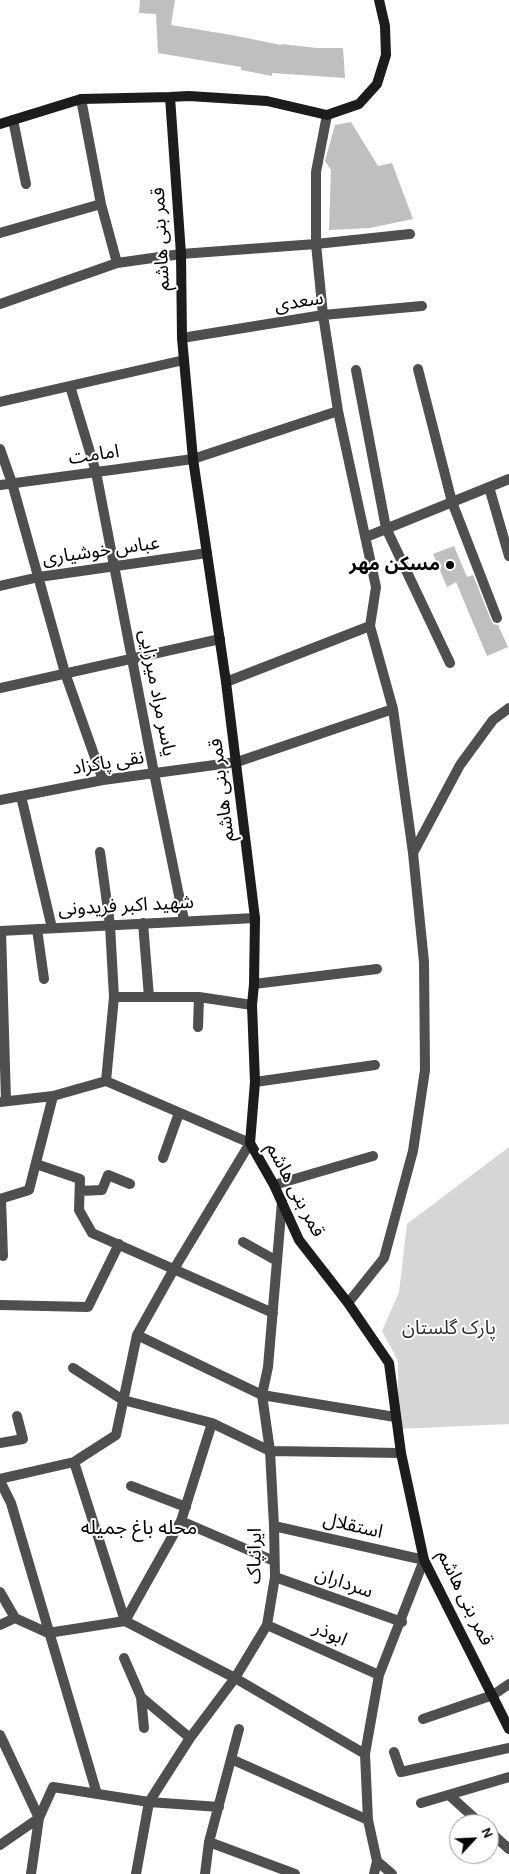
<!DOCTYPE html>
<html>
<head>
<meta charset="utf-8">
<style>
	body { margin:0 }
	#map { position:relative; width:509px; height:1874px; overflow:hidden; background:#fff; font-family:Karla,sans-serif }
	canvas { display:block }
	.north { position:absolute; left:449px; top:1814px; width:50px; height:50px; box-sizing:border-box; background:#fff; border:1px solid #999; border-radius:50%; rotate:65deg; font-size:14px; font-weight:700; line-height:20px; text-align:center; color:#000 }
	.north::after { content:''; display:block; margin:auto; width:18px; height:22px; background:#000; clip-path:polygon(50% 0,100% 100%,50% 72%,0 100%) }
</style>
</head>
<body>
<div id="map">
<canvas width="509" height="1874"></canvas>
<div class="north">N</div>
</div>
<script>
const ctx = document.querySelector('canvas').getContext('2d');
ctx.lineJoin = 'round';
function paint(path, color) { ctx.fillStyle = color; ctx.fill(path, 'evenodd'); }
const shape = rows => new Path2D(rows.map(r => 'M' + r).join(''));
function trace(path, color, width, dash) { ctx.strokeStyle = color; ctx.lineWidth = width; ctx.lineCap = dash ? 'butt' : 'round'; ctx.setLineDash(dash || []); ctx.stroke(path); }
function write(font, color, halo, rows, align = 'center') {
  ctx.font = font + ' Karla,"Noto Sans Arabic",sans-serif'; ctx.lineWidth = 4; ctx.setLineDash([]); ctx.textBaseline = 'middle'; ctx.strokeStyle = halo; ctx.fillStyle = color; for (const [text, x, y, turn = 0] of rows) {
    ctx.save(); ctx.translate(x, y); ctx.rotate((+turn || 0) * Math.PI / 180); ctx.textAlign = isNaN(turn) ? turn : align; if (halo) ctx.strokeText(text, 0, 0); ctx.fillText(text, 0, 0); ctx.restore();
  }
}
const green = shape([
	[509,1147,509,1424,398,1429,398,1361,382,1331,399,1292,407,1224]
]);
const building = shape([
	[140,0,175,0,171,25,237,36,281,45,281,44,317,48,343,48,345,78,272,73,272,76,241,70,241,67,158,53,156,14,139,13],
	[351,122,378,166,392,163,413,219,370,228,329,230,331,170,325,161,326,157,335,125],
	[454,546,467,577,473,575,491,620,493,624,498,625,508,647,487,656,456,582,447,587,433,554]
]);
const street = shape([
	[81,99,101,204,117,263],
	[327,115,316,172,316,244,323,315,338,411,376,587,370,626,393,709,413,853,424,962,425,1070,413,1151,384,1258,348,1303],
	[13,120,26,184],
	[0,233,101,204],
	[0,304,117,263,181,254,316,244,410,234],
	[182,338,323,315,422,306],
	[418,369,452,502,497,618],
	[356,370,386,528,450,663],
	[70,386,96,472,154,773,184,920],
	[0,402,184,360],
	[0,449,12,483,65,673,103,780],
	[0,485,193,459,338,411],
	[489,487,509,556],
	[366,537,509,479],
	[0,586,39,577,207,553],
	[226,682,370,626],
	[0,688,220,639],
	[21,796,52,928],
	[0,800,103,780,237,762,393,709],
	[100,852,110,925,114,997,106,1081],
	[413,853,460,765,493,720,509,708],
	[143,923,149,997],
	[37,929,44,979],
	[0,931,255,918],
	[1,931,6,1101],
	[254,984,377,969],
	[114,997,199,997,252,1005],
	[198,1027,199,997],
	[255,1082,375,1065],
	[0,1102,53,1096,106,1081,250,1143,174,1269,137,1335,116,1435,74,1462,0,1479],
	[163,1158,179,1113],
	[36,1164,80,1179,79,1210,92,1233,273,1313],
	[274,1185,373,1156],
	[80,1191,102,1190,108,1175,130,1184],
	[0,1199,29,1190,53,1096],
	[1,1199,3,1256],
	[243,1242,277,1261],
	[0,1305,88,1307,119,1244],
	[137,1335,262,1395,395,1417],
	[73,1368,123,1400,212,1423,270,1451,401,1453],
	[0,1443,23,1439,17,1416],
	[74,1462,125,1621,235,1678,365,1754],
	[0,1481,11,1503,97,1794],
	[131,1486,186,1507],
	[181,1521,274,1561],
	[274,1526,424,1560,379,1675,365,1754,368,1820,377,1861,374,1874],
	[275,1577,402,1622],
	[0,1592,15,1618],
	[0,1625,15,1618,48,1633,125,1621,181,1521,212,1423],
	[267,1625,379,1675],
	[124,1658,141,1697,144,1728],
	[141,1697,190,1738],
	[423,1719,493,1695,509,1684],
	[0,1735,39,1818,31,1874],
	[394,1752,401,1772,509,1748],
	[231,1759,368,1820],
	[449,1795,481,1824],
	[421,1803,509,1777],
	[489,1831,509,1849],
	[209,1842,295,1874],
	[0,1845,39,1818,53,1787,149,1802,219,1807],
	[377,1861,392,1874],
	[136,1874,149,1802,190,1738,235,1678,267,1625,275,1577,274,1526,270,1451,262,1395,268,1367,282,1202],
	[205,1874,209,1842,239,1729]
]);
const secondary = shape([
	[379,0,385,26,386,55,377,84,359,104,327,115,267,101,189,96,170,97,181,254,182,338,193,459,226,682,255,918,254,984,252,1005,255,1082,250,1143,274,1185,299,1240,348,1303,389,1363,401,1453,424,1560,509,1729],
	[0,124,81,99,170,97]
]);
const markers = [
	[450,565,5,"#000"]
];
const streetNames = [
	["قمر بنی هاشم",161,239,-93],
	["سعدی",299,302,-9],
	["امامت",94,455,-8],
	["عباس خوشیاری",101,551,-8],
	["یاسر مراد میرزایی",157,693,79],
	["نقی پاکزاد",108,763,-9],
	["قمر بنی هاشم",222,790,-97],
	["شهید اکبر فریدونی",126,906,-3],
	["قمر بنی هاشم",295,1190,62],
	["استقلال",353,1526,13],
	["ایرانپاک",255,1556,-89],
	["سرداران",344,1583,19],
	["قمر بنی هاشم",465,1598,64],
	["ابوذر",330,1634,24]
];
const poiNames = [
	["مسکن مهر",440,565]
];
const parkNames = [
	["پارک گلستان",449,1329]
];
const neighbourhoodNames = [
	["محله باغ‌ جمیله",139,1528]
];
paint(green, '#d6d6d6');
paint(building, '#bfbfbf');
trace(street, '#4f4f4f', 10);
trace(secondary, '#1c1c1c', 10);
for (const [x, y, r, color] of markers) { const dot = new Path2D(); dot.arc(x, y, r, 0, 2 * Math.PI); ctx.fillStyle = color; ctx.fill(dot); trace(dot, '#fff', 2); }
write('19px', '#000', '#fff', streetNames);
write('bold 19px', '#000', '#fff', poiNames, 'right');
write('19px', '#2d2d2d', '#fff', parkNames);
write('20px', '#000', '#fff', neighbourhoodNames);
</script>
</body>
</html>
